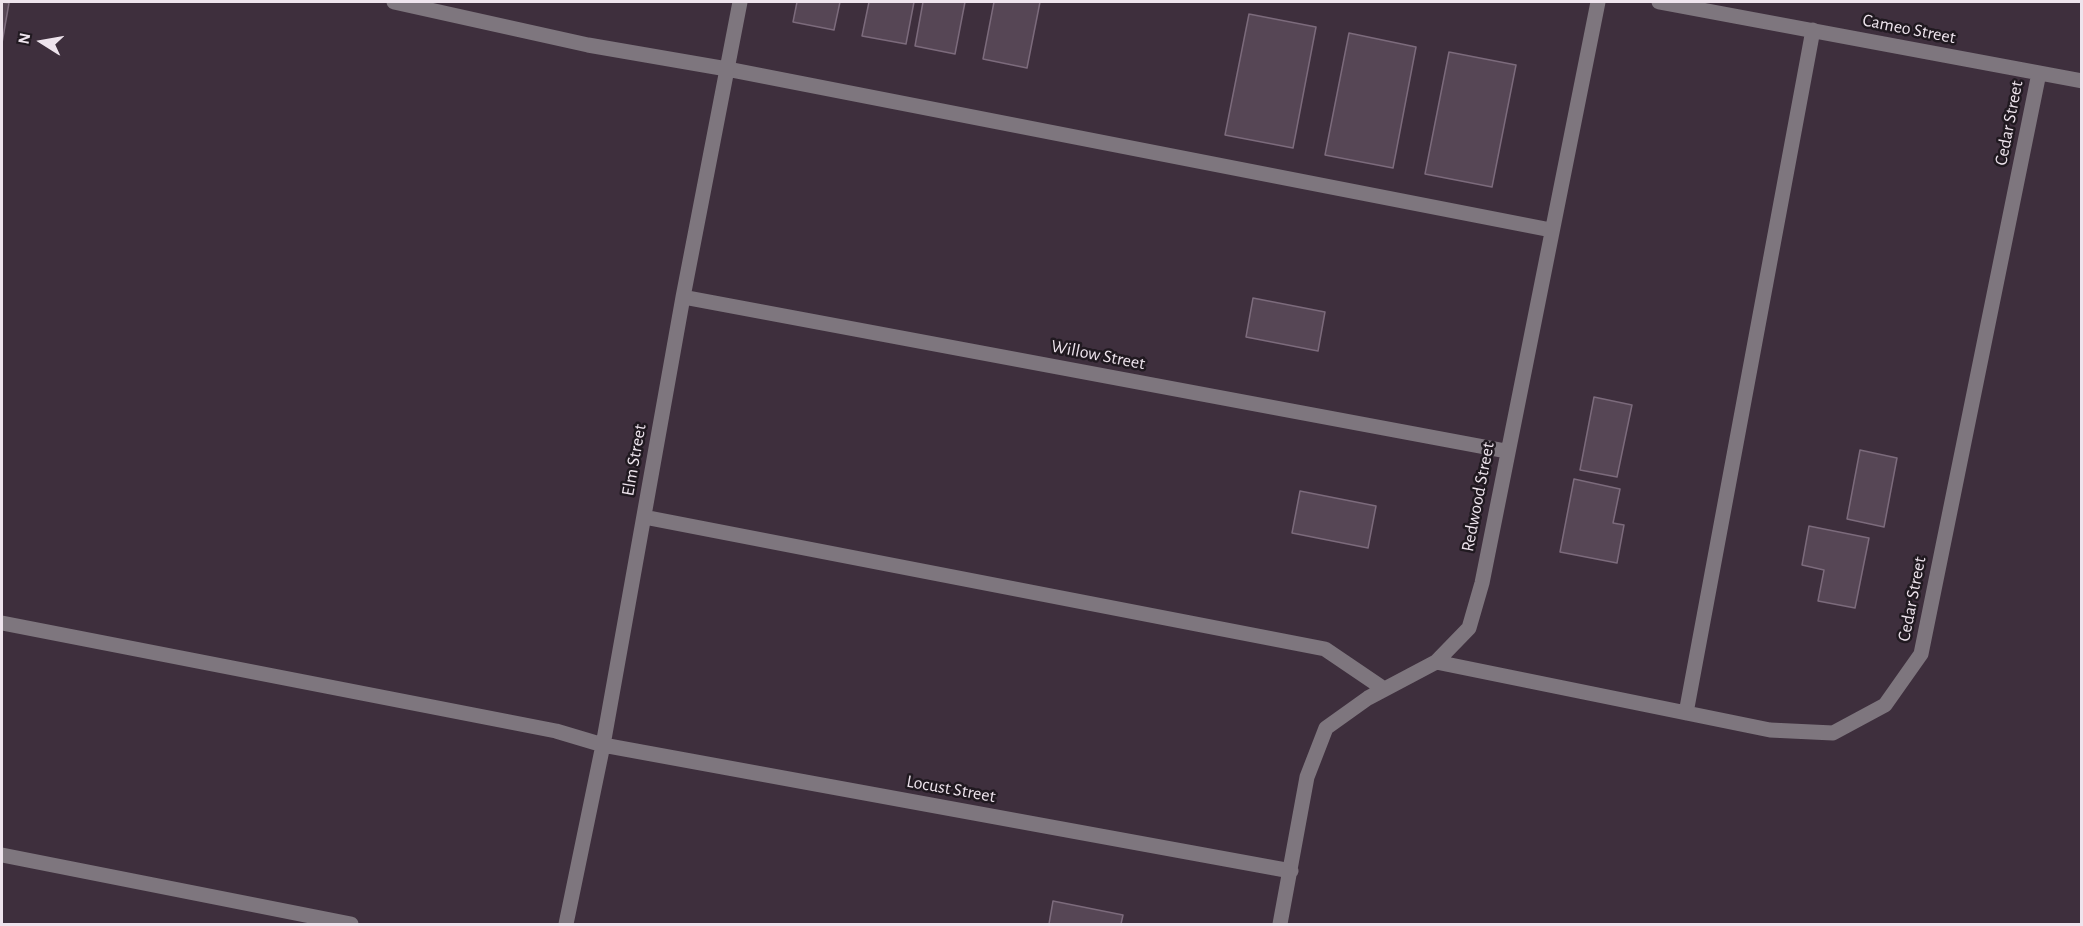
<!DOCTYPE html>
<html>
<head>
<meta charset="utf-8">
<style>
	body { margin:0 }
	#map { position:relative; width:2083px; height:926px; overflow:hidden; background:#3e2f3d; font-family:"Alegreya Sans",sans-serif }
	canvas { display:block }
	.frame { position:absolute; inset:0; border:3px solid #eee4ed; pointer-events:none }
	.north { position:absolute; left:12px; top:12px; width:60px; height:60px; -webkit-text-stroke:4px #201920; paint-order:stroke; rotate:281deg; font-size:16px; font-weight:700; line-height:24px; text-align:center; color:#eee4ed }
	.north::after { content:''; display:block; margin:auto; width:21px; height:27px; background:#eee4ed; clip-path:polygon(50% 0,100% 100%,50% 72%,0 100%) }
</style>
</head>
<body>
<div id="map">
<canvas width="2083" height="926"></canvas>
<div class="frame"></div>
<div class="north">N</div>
</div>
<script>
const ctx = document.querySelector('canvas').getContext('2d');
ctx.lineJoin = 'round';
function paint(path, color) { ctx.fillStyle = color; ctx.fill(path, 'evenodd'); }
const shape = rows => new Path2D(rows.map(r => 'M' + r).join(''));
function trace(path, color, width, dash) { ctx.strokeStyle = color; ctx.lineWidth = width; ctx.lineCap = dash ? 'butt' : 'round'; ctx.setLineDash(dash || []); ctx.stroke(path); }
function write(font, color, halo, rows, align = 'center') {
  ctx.font = font + ' "Alegreya Sans",sans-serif'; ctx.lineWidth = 5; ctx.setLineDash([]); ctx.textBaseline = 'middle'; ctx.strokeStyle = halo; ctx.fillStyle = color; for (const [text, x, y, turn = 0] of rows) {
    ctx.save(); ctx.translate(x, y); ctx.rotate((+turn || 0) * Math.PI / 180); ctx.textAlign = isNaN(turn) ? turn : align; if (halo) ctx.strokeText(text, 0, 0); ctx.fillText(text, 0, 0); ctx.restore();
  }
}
const building = shape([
	[2,2,9,3,2,43,2,2],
	[797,2,840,2,834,30,793,22,797,2],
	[869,2,914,2,906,44,862,36,869,2],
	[923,2,965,2,955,54,915,46,923,2],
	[994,2,1040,2,1027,68,983,59,994,2],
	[1249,14,1316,27,1293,148,1225,135,1249,14],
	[1349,33,1416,47,1393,168,1325,155,1349,33],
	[1449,52,1516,65,1492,187,1425,174,1449,52],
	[1253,298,1325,312,1318,351,1246,337,1253,298],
	[1594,397,1632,405,1617,477,1580,470,1594,397],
	[1860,450,1897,458,1884,527,1847,519,1860,450],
	[1574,479,1620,489,1613,523,1624,525,1617,563,1560,552,1574,479],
	[1300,491,1376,506,1368,548,1292,533,1300,491],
	[1809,526,1869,538,1855,608,1818,601,1824,570,1802,565,1809,526],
	[1053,901,1123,915,1121,924,1049,924,1053,901]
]);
const minor = shape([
	[394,2,588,45,727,69,1551,230],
	[1659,2,2082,81],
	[683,297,1506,451],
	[644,517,1325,649,1384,689],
	[2,623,556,731,603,745,1291,871],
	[1436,662,1770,730,1833,733,1885,705,1921,654,2039,73],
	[1686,713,1813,30],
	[2,855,351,924],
	[566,924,603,745,683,297,740,2],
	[1280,924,1307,777,1326,728,1368,698,1436,662,1469,628,1482,583,1598,2]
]);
const streetNames = [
	["Cameo Street",1909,29,11],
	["Cedar Street",2009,123,-79],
	["Willow Street",1098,355,11],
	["Elm Street",634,460,-80],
	["Redwood Street",1478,497,-79],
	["Cedar Street",1912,599,-79],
	["Locust Street",951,789,10]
];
paint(building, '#564655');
trace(building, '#7c6b7c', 1.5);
trace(minor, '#7e767e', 15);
write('18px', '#eee4ed', '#201920', streetNames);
</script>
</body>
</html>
